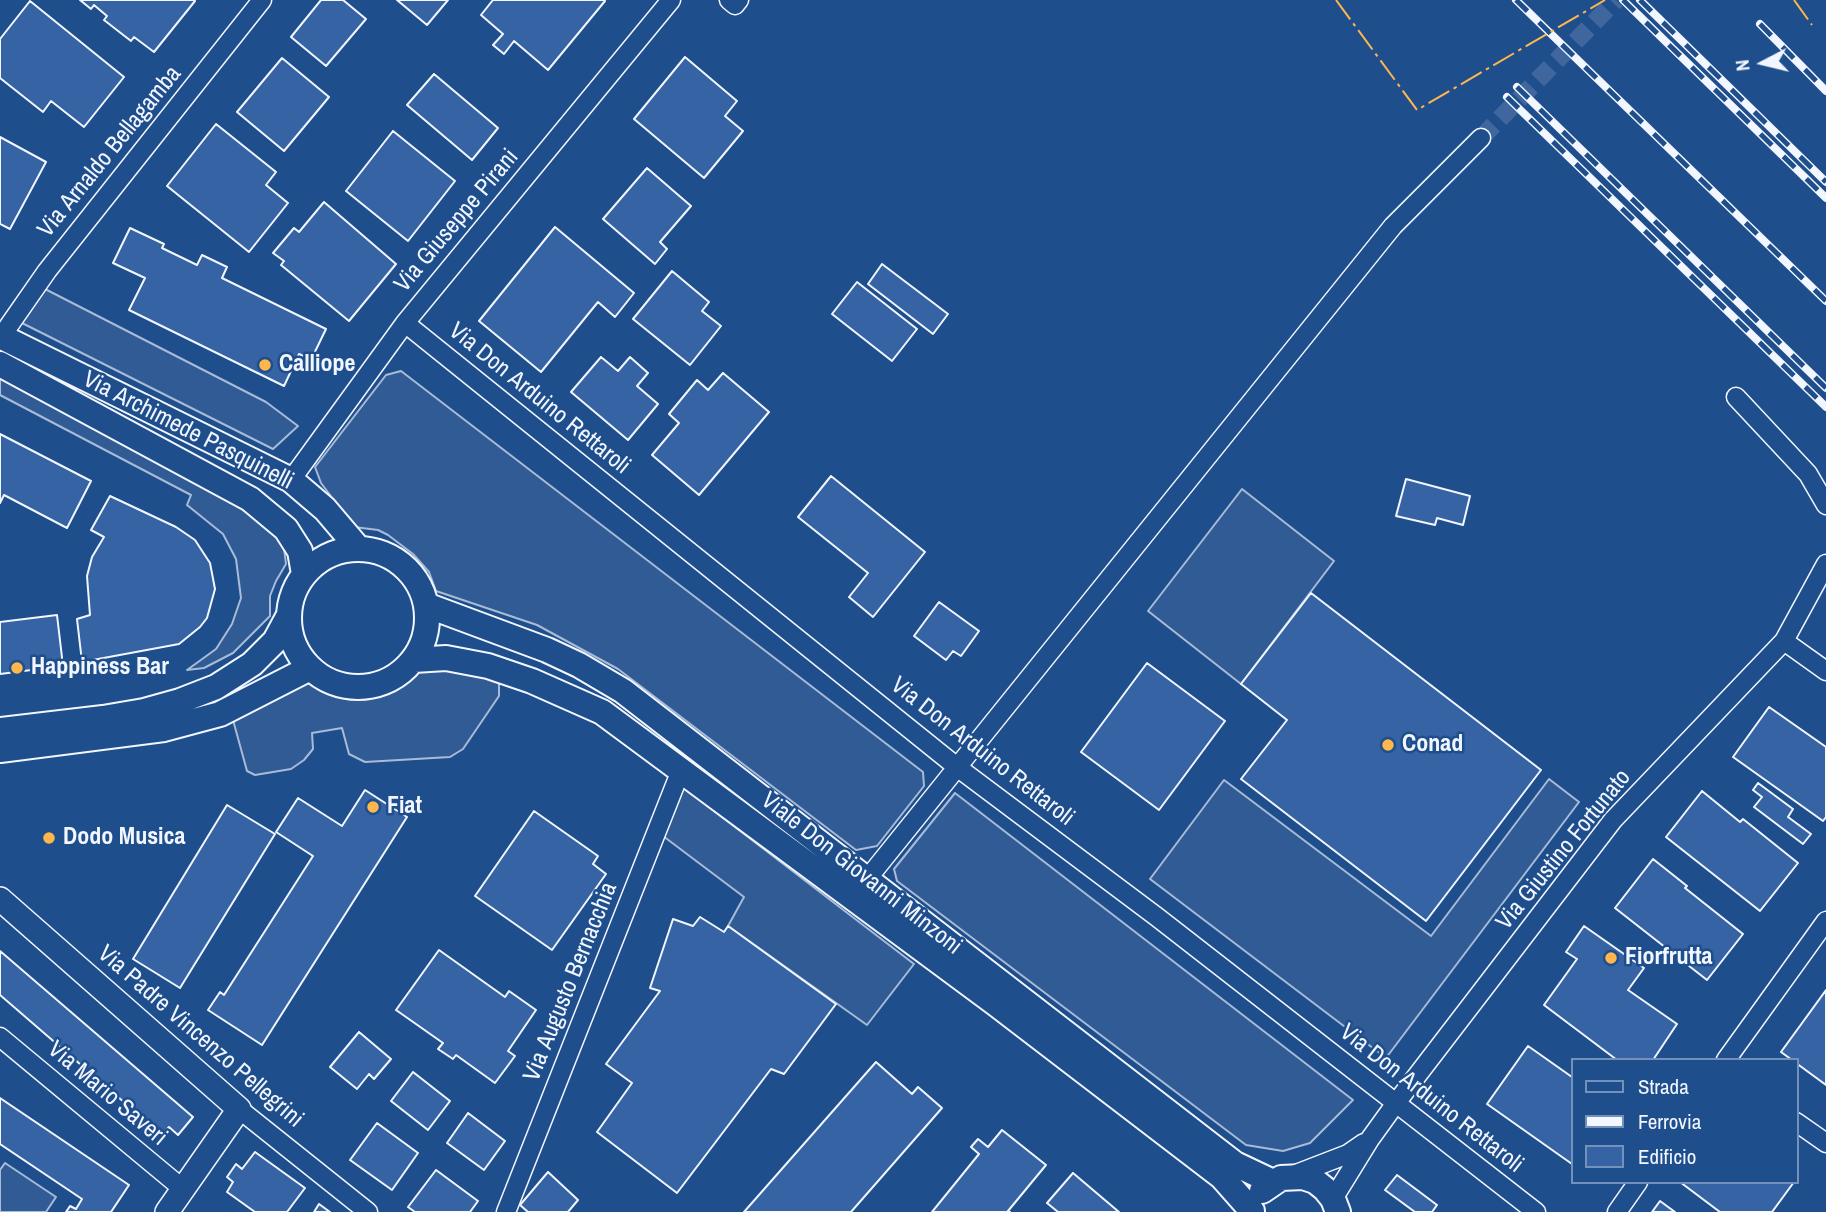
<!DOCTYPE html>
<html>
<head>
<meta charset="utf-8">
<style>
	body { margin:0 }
	#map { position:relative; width:1826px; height:1212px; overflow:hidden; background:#1f4e8c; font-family:"Archivo Narrow",sans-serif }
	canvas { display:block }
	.legend { position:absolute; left:1571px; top:1058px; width:228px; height:126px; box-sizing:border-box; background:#1f4e8c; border:2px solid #7391ba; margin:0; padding:9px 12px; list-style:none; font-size:21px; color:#f2f6ff }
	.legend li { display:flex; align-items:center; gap:14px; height:35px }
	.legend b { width:35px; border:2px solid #7391ba }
	.north { position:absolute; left:1728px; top:28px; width:70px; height:70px; -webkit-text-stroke:5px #1f4e8c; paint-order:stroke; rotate:263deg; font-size:19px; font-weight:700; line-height:28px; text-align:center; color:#f2f6ff }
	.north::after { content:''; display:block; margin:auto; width:24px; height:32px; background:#f2f6ff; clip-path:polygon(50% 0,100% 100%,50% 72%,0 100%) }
</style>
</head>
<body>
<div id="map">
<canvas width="1826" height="1212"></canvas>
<ul class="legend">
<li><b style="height:9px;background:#1f4e8c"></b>Strada</li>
<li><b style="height:9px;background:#f2f6ff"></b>Ferrovia</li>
<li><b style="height:19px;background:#3563a3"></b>Edificio</li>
</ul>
<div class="north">N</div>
</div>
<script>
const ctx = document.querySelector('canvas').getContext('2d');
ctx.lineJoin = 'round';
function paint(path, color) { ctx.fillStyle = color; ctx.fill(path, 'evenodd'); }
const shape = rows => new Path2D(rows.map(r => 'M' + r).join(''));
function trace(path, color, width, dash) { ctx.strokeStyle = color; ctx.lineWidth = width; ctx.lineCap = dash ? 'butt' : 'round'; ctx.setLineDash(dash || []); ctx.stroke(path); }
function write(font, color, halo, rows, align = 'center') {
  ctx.font = font + ' "Archivo Narrow",sans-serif'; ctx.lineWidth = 5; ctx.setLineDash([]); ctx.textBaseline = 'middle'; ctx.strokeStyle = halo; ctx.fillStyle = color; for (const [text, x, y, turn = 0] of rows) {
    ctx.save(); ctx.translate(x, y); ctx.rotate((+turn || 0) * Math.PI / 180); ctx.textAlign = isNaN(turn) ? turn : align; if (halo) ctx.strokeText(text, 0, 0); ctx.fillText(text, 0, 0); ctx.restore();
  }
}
const built = shape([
	[45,289,266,402,298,426,273,449,22,323,45,289],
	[0,370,224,491,275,533,284,548,286,564,276,581,270,596,270,616,233,653,204,668,187,670,216,649,232,624,241,598,236,559,223,534,187,505,191,495,0,395,0,370],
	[401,371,923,772,924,786,877,846,856,850,618,669,537,625,436,591,429,572,413,554,388,535,378,530,354,527,321,483,315,467,386,375,401,371],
	[1242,489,1334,561,1241,684,1148,611,1242,489],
	[418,665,487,673,499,683,499,696,463,749,450,757,365,762,349,754,342,728,312,733,313,749,304,760,291,769,255,775,247,771,233,720,302,680,316,683,343,695,369,694,398,682,418,665],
	[1549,779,1579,802,1386,1058,1150,879,1224,780,1431,936,1549,779],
	[684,788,914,964,867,1025,728,926,744,897,663,836,677,791,684,788],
	[955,793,1353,1100,1310,1143,1283,1151,1246,1145,897,881,894,869,955,793],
	[5,1163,56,1197,46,1212,0,1212,0,1170,5,1163]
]);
const building = shape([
	[80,0,194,0,195,1,154,52,134,37,131,41,104,20,107,16,94,5,91,9,80,0],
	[321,0,343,0,366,19,326,66,291,37,321,0],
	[397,0,448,0,427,25,397,0],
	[493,0,604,0,605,1,548,70,514,41,504,54,493,45,503,34,481,15,493,0],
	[30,1,124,77,84,127,51,101,43,112,0,78,0,39,30,1],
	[685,57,737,101,725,116,743,131,704,178,634,119,685,57],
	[282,58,329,97,284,151,237,112,282,58],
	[434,74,498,128,472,160,407,105,434,74],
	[216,124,276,172,266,185,288,203,249,252,167,186,216,124],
	[393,131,455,181,408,241,346,191,393,131],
	[0,137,46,162,10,229,0,224,0,137],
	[647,168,691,206,660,242,667,249,655,264,603,219,647,168],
	[324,202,396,264,349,321,281,265,284,261,273,253,294,228,299,232,324,202],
	[555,227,634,293,615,317,598,302,541,372,479,321,555,227],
	[130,228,164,244,162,248,197,265,202,255,227,267,222,278,326,329,311,360,299,354,284,386,129,310,145,278,113,263,130,228],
	[882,264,948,314,933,334,868,284,882,264],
	[672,271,709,302,702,311,721,326,690,365,633,319,672,271],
	[857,282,917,329,892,361,832,314,857,282],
	[601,357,618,371,630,357,648,373,637,386,658,404,628,440,571,392,601,357],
	[723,373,769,412,699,495,652,455,679,423,669,414,697,380,708,390,723,373],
	[0,434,91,481,67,528,4,495,0,503,0,434],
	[831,476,925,552,873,617,849,597,868,573,798,517,831,476],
	[1406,479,1470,496,1463,525,1437,518,1435,525,1396,516,1406,479],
	[110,496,176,527,195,540,210,563,215,589,207,618,200,627,179,644,82,662,77,619,90,615,87,576,92,557,104,537,91,530,110,496],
	[1311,593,1541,770,1426,921,1241,779,1287,720,1241,684,1311,593],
	[939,602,979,631,961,656,953,651,946,660,914,636,939,602],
	[57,615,63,666,0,674,0,622,57,615],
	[1147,663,1225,721,1159,810,1081,752,1147,663],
	[1769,707,1826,747,1826,817,1823,821,1733,757,1769,707],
	[1758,783,1793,809,1788,817,1811,834,1803,844,1754,807,1762,797,1753,790,1758,783],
	[365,790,407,817,262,1045,208,1010,220,992,224,995,313,856,276,832,298,798,342,826,365,790],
	[1702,791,1740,822,1743,819,1798,863,1760,911,1666,837,1702,791],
	[227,805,275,834,180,988,133,959,227,805],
	[534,811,598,856,593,864,606,874,552,950,475,896,534,811],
	[1653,859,1687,886,1685,888,1743,934,1707,980,1615,908,1653,859],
	[700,917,724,932,728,926,836,1004,784,1074,771,1069,677,1193,597,1132,632,1083,606,1064,660,991,650,988,673,919,693,926,700,917],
	[1584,926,1644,968,1628,990,1677,1024,1653,1060,1617,1060,1544,1005,1577,959,1566,952,1584,926],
	[439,950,505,997,509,991,536,1010,508,1051,515,1056,495,1083,456,1055,453,1059,438,1049,443,1043,396,1010,439,950],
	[0,951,193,1117,178,1135,169,1127,162,1135,0,995,0,951],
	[1826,990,1826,1085,1796,1063,1796,1060,1792,1060,1781,1052,1826,990],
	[359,1032,391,1059,374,1079,369,1074,357,1089,330,1067,359,1032],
	[1528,1046,1572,1077,1572,1164,1487,1104,1528,1046],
	[876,1062,912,1094,918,1087,942,1108,851,1212,744,1212,876,1062],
	[413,1072,450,1101,428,1130,391,1101,413,1072],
	[0,1098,129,1185,111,1212,66,1212,70,1206,76,1209,82,1199,0,1144,0,1098],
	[468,1113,505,1141,484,1170,447,1143,468,1113],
	[377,1123,418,1153,392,1190,350,1160,377,1123],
	[1002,1130,1046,1165,1008,1211,1010,1212,932,1212,979,1154,971,1147,978,1139,988,1147,1002,1130],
	[255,1152,305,1188,287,1212,255,1212,227,1192,233,1182,227,1177,236,1164,242,1169,255,1152],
	[436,1170,478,1201,470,1212,415,1212,408,1207,436,1170],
	[548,1172,578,1200,568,1212,528,1212,520,1205,548,1172],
	[1073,1173,1119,1212,1058,1212,1047,1203,1073,1173],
	[1397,1175,1437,1205,1432,1212,1415,1212,1385,1190,1397,1175],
	[1680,1182,1794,1182,1772,1212,1720,1212,1680,1182],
	[1660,1201,1675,1212,1652,1212,1660,1201],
	[319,1204,330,1212,314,1212,319,1204]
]);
const minorTunnel = shape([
	[1481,138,1616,0]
]);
const minor = shape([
	[729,0,735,5,739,0],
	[405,323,957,767,1157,917,1536,1212],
	[1,337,47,271,262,0],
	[1736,397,1808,474,1826,505],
	[291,480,405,323,671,0],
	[1784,641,1826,671],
	[868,878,1393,226,1481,138],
	[0,1037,183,1189],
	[1726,1060,1826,921],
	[239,1109,368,1212],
	[1796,1122,1826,1143],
	[1291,1176,1348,1154,1364,1143],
	[1333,1199,1370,1139,1396,1103,1613,820,1784,641,1826,564],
	[506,1212,681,770],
	[1617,1212,1638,1182]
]);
const tertiary = shape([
	[0,899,239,1109,167,1212]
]);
const secondary = shape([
	[0,336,291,480,325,509,359,549],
	[0,364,250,499,286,529,300,551,304,574],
	'289 618a69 69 0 1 1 138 0a69 69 0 1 1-138 0Z',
	[426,605,547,650,579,665,623,691,1235,1164,1273,1182],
	[414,660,446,658,488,666,532,681,602,712,995,1003,1222,1177,1252,1211],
	[0,730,103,718,144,711,180,701,216,687,252,664,275,641,288,617],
	[0,750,164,729,220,714,310,668],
	[1262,1191,1281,1178,1303,1177,1315,1181,1325,1189,1333,1199,1338,1212]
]);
const rail = shape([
	[1516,0,1826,301],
	[1623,0,1826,198],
	[1640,0,1826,182],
	[1760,24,1826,91],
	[1517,87,1826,388],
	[1507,97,1826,407]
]);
const power = shape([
	[1336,0,1417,110,1605,0],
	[1794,0,1812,25]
]);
const markers = [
	[265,365,7,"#ffb74d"],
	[17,668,7,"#ffb74d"],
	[1388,745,7,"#ffb74d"],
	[373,807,7,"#ffb74d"],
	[49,838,7,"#ffb74d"],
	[1611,958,7,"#ffb74d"]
];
const streetNames = [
	["Via Arnaldo Bellagamba",110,152,-51],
	["Via Giuseppe Pirani",457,221,-50],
	["Via Don Arduino Rettaroli",539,399,39],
	["Via Archimede Pasquinelli",188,431,27],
	["Via Don Arduino Rettaroli",982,752,38],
	["Via Giustino Fortunato",1564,850,-51],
	["Viale Don Giovanni Minzoni",861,874,38],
	["Via Augusto Bernacchia",571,982,-68],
	["Via Padre Vincenzo Pellegrini",200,1037,41],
	["Via Mario Saveri",107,1094,40],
	["Via Don Arduino Rettaroli",1431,1099,38]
];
const poiNames = [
	["Calliope",279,365],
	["Happiness Bar",31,668],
	["Conad",1402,745],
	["Fiat",387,807],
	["Dodo Musica",63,838],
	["Fiorfrutta",1625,958]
];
paint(built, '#305b95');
trace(built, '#a8bbd7', 2);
paint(building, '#3563a3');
trace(building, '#f2f6ff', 2);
trace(minorTunnel, '#3f679d', 18, [18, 9]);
trace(minor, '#f2f6ff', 21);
trace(tertiary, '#f2f6ff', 26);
trace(secondary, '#f2f6ff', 28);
trace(minor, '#1f4e8c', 18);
trace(tertiary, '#1f4e8c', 23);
trace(secondary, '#1f4e8c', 24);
trace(rail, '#f2f6ff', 8);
trace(rail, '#1f4e8c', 5, [16]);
trace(power, '#ffb74d', 2, [24, 5, 3.5, 5]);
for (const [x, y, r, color] of markers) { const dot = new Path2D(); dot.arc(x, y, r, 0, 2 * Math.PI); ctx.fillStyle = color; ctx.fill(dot); trace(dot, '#1f4e8c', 2.5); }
write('24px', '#f2f6ff', '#1f4e8c', streetNames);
write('bold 24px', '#f2f6ff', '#1f4e8c', poiNames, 'left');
</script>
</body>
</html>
